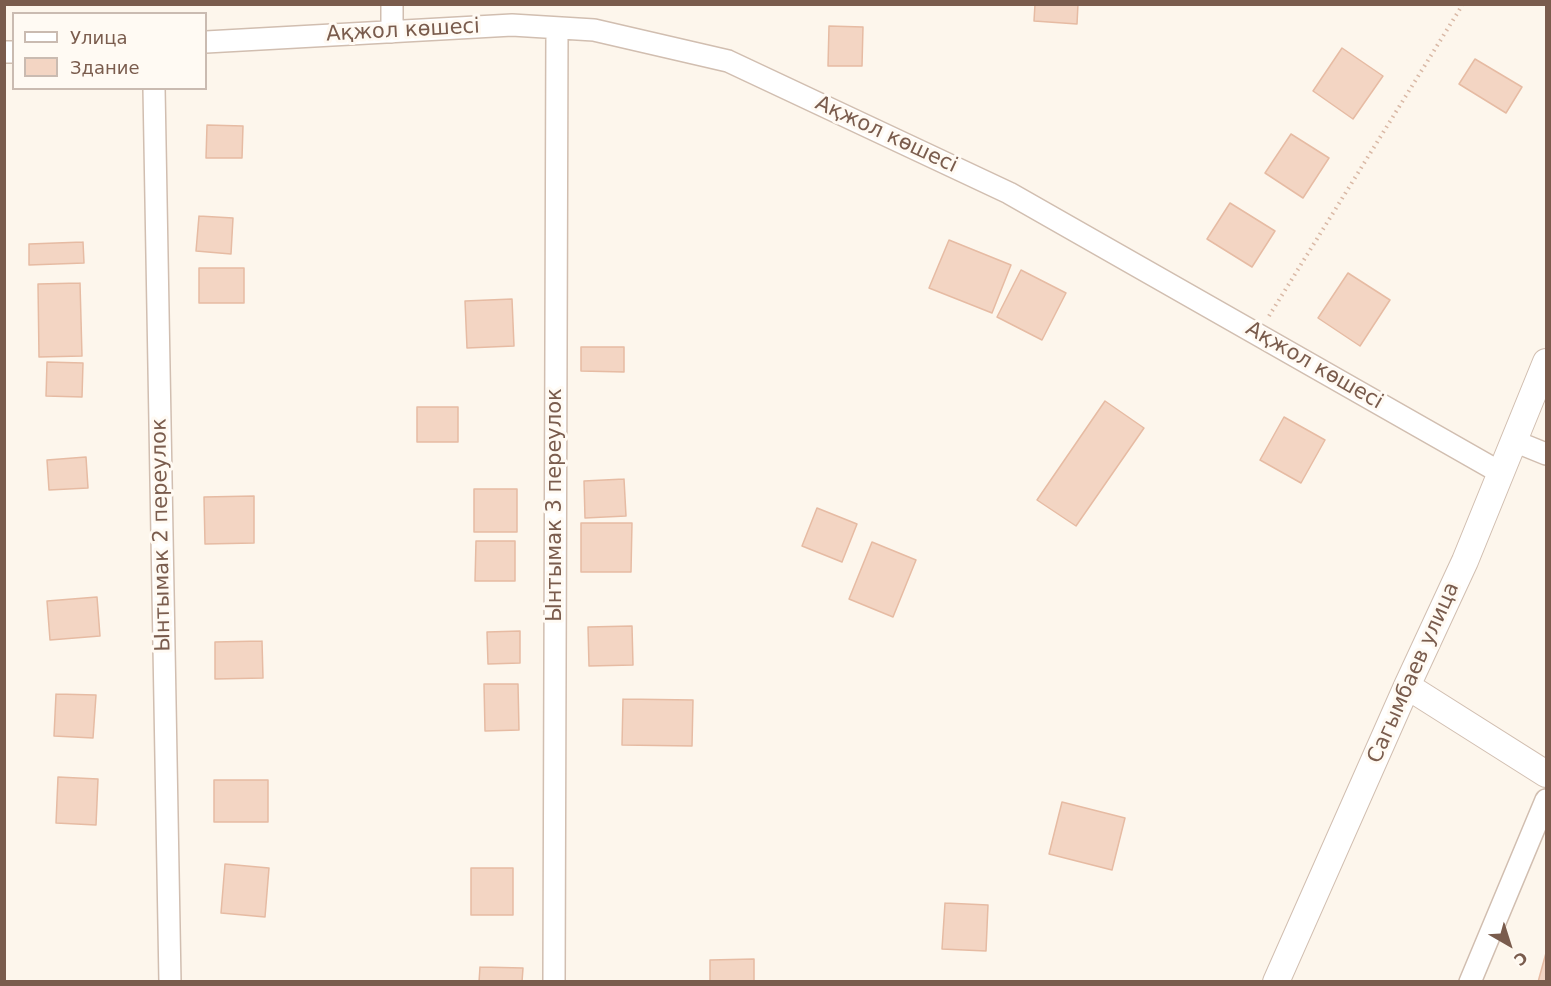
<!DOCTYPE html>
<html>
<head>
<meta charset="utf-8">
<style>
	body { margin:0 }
	#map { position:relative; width:1551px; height:986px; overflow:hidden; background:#fdf6ec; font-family:"DejaVu Sans",sans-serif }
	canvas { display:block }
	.frame { position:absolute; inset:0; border:6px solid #7a5c4d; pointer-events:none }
	.legend { position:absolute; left:12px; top:12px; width:195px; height:78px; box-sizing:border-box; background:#fffaf3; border:2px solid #cabbb1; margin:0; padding:8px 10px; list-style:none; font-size:18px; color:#7a5c4d }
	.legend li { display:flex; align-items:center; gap:12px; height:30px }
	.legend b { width:30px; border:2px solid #cabbb1 }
	.north { position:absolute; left:1479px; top:914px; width:60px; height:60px; -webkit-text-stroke:4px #fffaf3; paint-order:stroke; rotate:141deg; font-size:16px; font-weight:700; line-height:24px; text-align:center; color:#7a5c4d }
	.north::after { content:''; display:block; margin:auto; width:21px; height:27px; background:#7a5c4d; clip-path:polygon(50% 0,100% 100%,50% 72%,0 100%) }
</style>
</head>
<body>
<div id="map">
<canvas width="1551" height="986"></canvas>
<div class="frame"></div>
<ul class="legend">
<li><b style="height:8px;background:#fff"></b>Улица</li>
<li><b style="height:16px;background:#f3d5c3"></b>Здание</li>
</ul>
<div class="north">С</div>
</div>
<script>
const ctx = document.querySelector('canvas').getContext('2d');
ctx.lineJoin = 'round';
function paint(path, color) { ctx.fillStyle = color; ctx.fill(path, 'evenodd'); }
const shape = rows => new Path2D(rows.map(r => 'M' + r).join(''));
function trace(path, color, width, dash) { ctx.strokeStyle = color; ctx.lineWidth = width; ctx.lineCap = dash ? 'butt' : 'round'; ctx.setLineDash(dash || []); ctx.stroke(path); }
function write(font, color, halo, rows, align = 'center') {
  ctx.font = font + ' "DejaVu Sans",sans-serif'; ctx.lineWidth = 6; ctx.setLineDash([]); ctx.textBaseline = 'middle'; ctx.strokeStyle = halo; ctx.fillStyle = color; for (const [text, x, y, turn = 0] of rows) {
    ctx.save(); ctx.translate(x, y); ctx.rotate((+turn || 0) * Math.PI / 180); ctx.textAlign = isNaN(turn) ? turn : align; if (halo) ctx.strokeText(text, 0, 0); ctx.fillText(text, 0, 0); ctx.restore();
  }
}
const building = shape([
	[1035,4,1078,4,1077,24,1034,21,1035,4],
	[829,26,863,27,862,66,828,66,829,26],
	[1342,48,1383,76,1353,119,1313,91,1342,48],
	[1475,59,1522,87,1506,113,1459,84,1475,59],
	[207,125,243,126,242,158,206,158,207,125],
	[1291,134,1329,158,1303,198,1265,173,1291,134],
	[1230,203,1275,231,1252,267,1207,239,1230,203],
	[199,216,233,218,231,254,196,251,199,216],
	[949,240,1011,265,992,313,929,288,949,240],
	[83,242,84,263,29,265,29,244,83,242],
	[199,268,244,268,244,303,199,303,199,268],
	[1021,270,1066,293,1042,340,997,317,1021,270],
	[1348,273,1390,300,1360,346,1318,318,1348,273],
	[80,283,82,356,39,357,38,284,80,283],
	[512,299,514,346,467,348,465,301,512,299],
	[581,347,624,347,624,372,581,371,581,347],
	[47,362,83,363,82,397,46,396,47,362],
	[1105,401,1144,428,1076,526,1037,500,1105,401],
	[417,407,458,407,458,442,417,442,417,407],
	[1284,417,1325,440,1301,483,1260,460,1284,417],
	[86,457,88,488,49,490,47,460,86,457],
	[624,479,626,516,585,518,584,481,624,479],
	[474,489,517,489,517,532,474,532,474,489],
	[254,496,254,543,205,544,204,497,254,496],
	[817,508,857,524,842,562,802,546,817,508],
	[581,523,632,523,631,572,581,572,581,523],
	[476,541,515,541,515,581,475,581,476,541],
	[872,542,916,560,893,617,849,599,872,542],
	[97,597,100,636,50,640,47,601,97,597],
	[632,626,633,665,589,666,588,627,632,626],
	[520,631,520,663,488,664,487,632,520,631],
	[262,641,263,678,215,679,215,642,262,641],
	[484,684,518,684,519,730,485,731,484,684],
	[56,694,96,695,93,738,54,736,56,694],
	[623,699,693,700,692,746,622,745,623,699],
	[58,777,98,779,96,825,56,823,58,777],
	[214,780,268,780,268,822,214,822,214,780],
	[1062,802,1125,818,1112,870,1049,854,1062,802],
	[225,864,269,868,265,917,221,913,225,864],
	[471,868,513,868,513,915,471,915,471,868],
	[945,903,988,905,986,951,942,949,945,903],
	[1546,953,1546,982,1538,982,1546,953],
	[754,959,754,982,710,982,710,960,754,959],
	[480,967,523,968,522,982,479,982,480,967]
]);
const path = shape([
	[1269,316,1463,4]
]);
const minor = shape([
	[392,4,392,32],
	[206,42,512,25,594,30,728,61,1009,193,1501,473],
	[4,52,14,52],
	[154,88,170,982],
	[1514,441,1546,454],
	[554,982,557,28],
	[1470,982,1546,800]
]);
const tertiary = shape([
	[1407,686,1546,774],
	[1276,982,1407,686,1465,561,1546,362]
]);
const streetNames = [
	["Ақжол көшесі",403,31,-3],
	["Ақжол көшесі",886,135,25],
	["Ақжол көшесі",1314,366,30],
	["Ынтымак 3 переулок",556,505,-90],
	["Ынтымак 2 переулок",162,535,-91],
	["Сагымбаев улица",1414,673,-66]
];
paint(building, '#f3d5c3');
trace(building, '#e6bba3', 1.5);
trace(minor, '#d1beb0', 24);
trace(tertiary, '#d1beb0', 28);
trace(path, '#d9b8a5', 4, [1.5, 4.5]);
trace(minor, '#fff', 21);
trace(tertiary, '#fff', 26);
write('21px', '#7a5c4d', '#fffaf3', streetNames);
</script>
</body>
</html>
